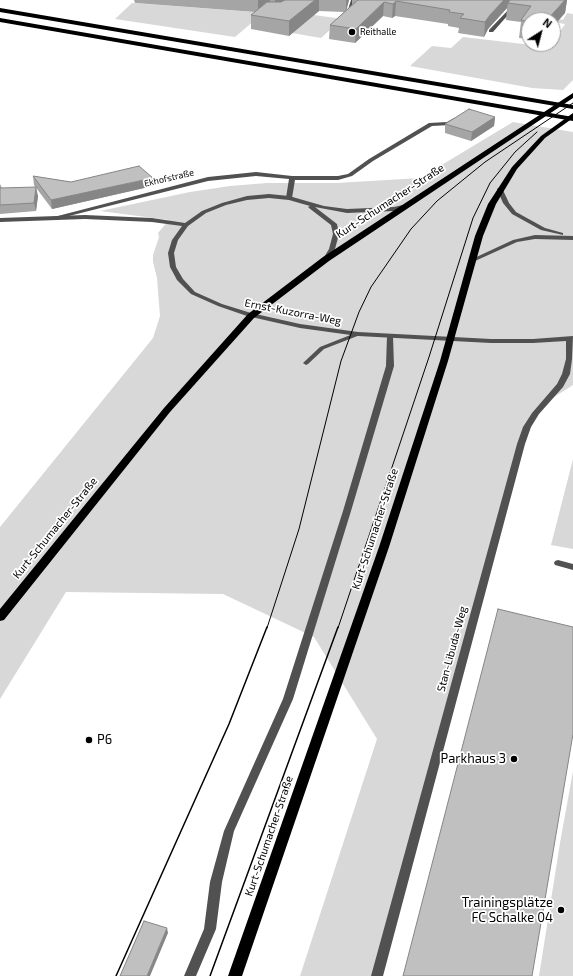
<!DOCTYPE html>
<html>
<head>
<meta charset="utf-8">
<style>
	body { margin:0 }
	#map { position:relative; width:573px; height:976px; overflow:hidden; background:#fff; font-family:"Exo 2",sans-serif }
	canvas { display:block }
	.north { position:absolute; left:521px; top:12px; width:40px; height:40px; box-sizing:border-box; background:#fff; border:1px solid #999; border-radius:50%; rotate:36deg; font-size:11px; font-weight:700; line-height:16px; text-align:center; color:#000 }
	.north::after { content:''; display:block; margin:auto; width:14px; height:18px; background:#000; clip-path:polygon(50% 0,100% 100%,50% 72%,0 100%) }
</style>
</head>
<body>
<div id="map">
<canvas width="573" height="976"></canvas>
<div class="north">N</div>
</div>
<script>
const ctx = document.querySelector('canvas').getContext('2d');
ctx.lineJoin = 'round';
function paint(path, color) { ctx.fillStyle = color; ctx.fill(path, 'evenodd'); }
const shape = rows => new Path2D(rows.map(r => 'M' + r).join(''));
function trace(path, color, width, dash) { ctx.strokeStyle = color; ctx.lineWidth = width; ctx.lineCap = dash ? 'butt' : 'round'; ctx.setLineDash(dash || []); ctx.stroke(path); }
function write(font, color, halo, rows, align = 'center') {
  ctx.font = font + ' "Exo 2",sans-serif'; ctx.lineWidth = 3.5; ctx.setLineDash([]); ctx.textBaseline = 'middle'; ctx.strokeStyle = halo; ctx.fillStyle = color; for (const [text, x, y, turn = 0] of rows) {
    ctx.save(); ctx.translate(x, y); ctx.rotate((+turn || 0) * Math.PI / 180); ctx.textAlign = isNaN(turn) ? turn : align; if (halo) ctx.strokeText(text, 0, 0); ctx.fillText(text, 0, 0); ctx.restore();
  }
}
const green = shape([
	[132,3,254,12,262,14,235,37,115,19],
	[567,13,573,14,573,80,563,90,532,88,410,66,432,46,451,48,463,37,549,47,553,44,553,41,568,20,565,24,553,22,553,20,543,16,563,20],
	[314,15,342,19,321,38,292,33],
	[513,122,573,132,573,385,551,399,526,426,374,976,300,976,377,739,314,637,223,594,66,592,0,699,0,527,153,338,160,316,157,278,153,262,153,255,159,237,158,233,169,220,100,211,190,192,230,186,267,183,337,183,420,178],
	[573,459,573,549,551,545],
	[573,771,573,976,539,976,560,843]
]);
const lane = shape([
	[351,0,355,0,350,12,347,13,351,0],
	[454,118,457,120,450,125,432,126,373,161,352,176,338,180,295,180,292,198,289,200,286,198,289,179,256,176,208,181,53,220,50,218,208,177,256,172,292,176,338,176,348,174,369,159,429,123,447,122,454,118],
	[358,332,360,333,360,335,324,349,308,364,306,365,303,363,320,347,358,332],
	[390,334,393,336,394,366,351,511,293,699,234,831,222,882,216,929,196,976,184,976,204,929,210,882,224,831,283,699,343,511,386,366,387,336,390,334],
	[558,560,573,564,573,570,555,565,554,563,555,561,558,560]
]);
const street = shape([
	[512,6,515,7,493,32,489,32,489,30,512,6],
	[498,188,502,188,509,203,516,212,545,228,563,233,563,235,541,230,512,214,503,203,497,189,498,188],
	[269,194,289,196,324,206,347,209,394,207,407,204,410,206,394,211,347,213,315,207,337,224,339,234,335,249,328,260,326,261,323,259,329,249,333,234,331,225,309,208,308,207,310,206,289,200,269,198,247,200,226,205,206,213,188,226,178,240,174,253,176,267,183,279,195,292,222,304,251,313,300,324,358,332,491,339,533,339,573,336,572,359,570,374,563,387,539,414,531,427,525,444,383,976,371,976,517,444,523,427,532,413,557,384,562,374,566,359,566,341,533,343,491,343,358,336,300,328,247,316,218,306,191,294,177,280,170,267,168,253,172,240,182,226,152,222,85,219,0,222,0,218,85,215,152,218,185,223,202,211,222,203,247,196,269,194],
	[535,235,573,236,573,240,535,239,517,242,475,261,473,262,470,260,513,240,535,235]
]);
const primary = shape([
	[573,93,573,98,329,261,254,318,170,412,4,620,0,621,0,609,164,408,248,314,323,257,573,93],
	[573,113,573,118,545,138,517,169,496,204,483,236,448,361,389,547,242,976,228,976,379,547,440,361,475,236,488,204,512,167,541,136,573,113]
]);
const highway = shape([
	[0,8,573,105,573,109,0,12,0,8],
	[0,18,573,117,573,121,0,22,0,18]
]);
const tramFar1 = shape([
	[267,628,299,529,341,361,359,312,371,287,411,229,437,201,485,162,573,103],
	[338,628,429,357,473,218,490,183,515,152,537,132]
]);
const tram = shape([
	[116,976,229,724,267,627],
	[210,976,338,627]
]);
const wall = shape([
	[134,0,349,0,346,10,352,5,352,0,567,0,565,13,553,20,529,20,529,39,519,38,521,22,506,20,507,8,488,29,484,37,458,33,459,28,448,26,448,24,395,16,392,18,383,16,355,43,329,39,330,25,344,12,319,11,289,36,251,29,251,15,255,12,135,3],
	[495,117,494,126,471,141,445,133,445,124],
	[33,176,71,182,153,186,52,209,34,185],
	[0,184,2,188,38,196,36,211,0,214]
]);
const shadedWall = shape([
	[258,0,270,0,270,10,258,12],
	[275,0,285,0,275,5],
	[315,0,319,0,319,11,289,36,289,21],
	[346,0,349,0,346,12],
	[504,0,512,0,508,3,507,8,488,29,484,37,485,22,490,15],
	[565,0,567,0,565,13,553,27,553,20,547,20],
	[396,1,395,16,392,18,393,4],
	[384,2,383,16,355,43,356,29],
	[495,117,494,126,471,141,472,132],
	[153,178,153,186,52,209,51,200],
	[36,187,38,196,36,211,34,203],
	[167,928,168,933,150,976,147,976]
]);
const building = shape([
	[285,0,315,0,289,21,251,15,267,2,281,2,285,0],
	[358,0,504,0,490,15,485,22,460,18,464,14,449,12,450,10,396,1,393,4,384,2,356,29,330,25,358,0],
	[510,0,565,0,547,20,529,20,529,22,521,20,531,6,508,3,510,0],
	[469,109,495,117,472,132,445,124,469,109],
	[139,166,153,178,51,200,33,176,71,182,139,166],
	[36,187,34,203,0,205,0,188,36,187],
	[498,609,573,627,573,734,532,976,403,976,498,609],
	[144,921,167,928,147,976,120,976,144,921]
]);
const markers = [
	[352,32,4,"#000"],
	[89,740,4,"#000"],
	[514,759,4,"#000"],
	[561,910,4,"#000"]
];
const farPoinames = [
	["Reithalle",360,32]
];
const farStreetnames = [
	["Ekhofstraße",169,178,-13]
];
const streetNames = [
	["Kurt-Schumacher-Straße",390,201,-33],
	["Ernst-Kuzorra-Weg",293,312,11],
	["Kurt-Schumacher-Straße",55,528,-51],
	["Kurt-Schumacher-Straße",375,529,-72],
	["Stan-Libuda-Weg",452,649,-75],
	["Kurt-Schumacher-Straße",269,836,-71]
];
const nearPoinames = [
	["P6",97,740,"left"],
	["Parkhaus 3",506,759],
	["Trainingsplätze",553,903],
	["FC Schalke 04",553,918]
];
paint(green, '#d8d8d8');
paint(lane, '#515151');
paint(street, '#515151');
paint(primary, '#000');
paint(highway, '#000');
trace(tramFar1, '#000', 1);
trace(tram, '#000', 1.5);
paint(wall, '#a5a5a5');
paint(shadedWall, '#868686');
paint(building, '#c0c0c0');
trace(building, '#868686', 1);
for (const [x, y, r, color] of markers) { const dot = new Path2D(); dot.arc(x, y, r, 0, 2 * Math.PI); ctx.fillStyle = color; ctx.fill(dot); trace(dot, '#fff', 1.5); }
write('9px', '#000', '#fff', farPoinames, 'left');
write('9px', '#000', '#fff', farStreetnames);
write('11px', '#000', '#fff', streetNames);
write('13px', '#000', '#fff', nearPoinames, 'right');
</script>
</body>
</html>
